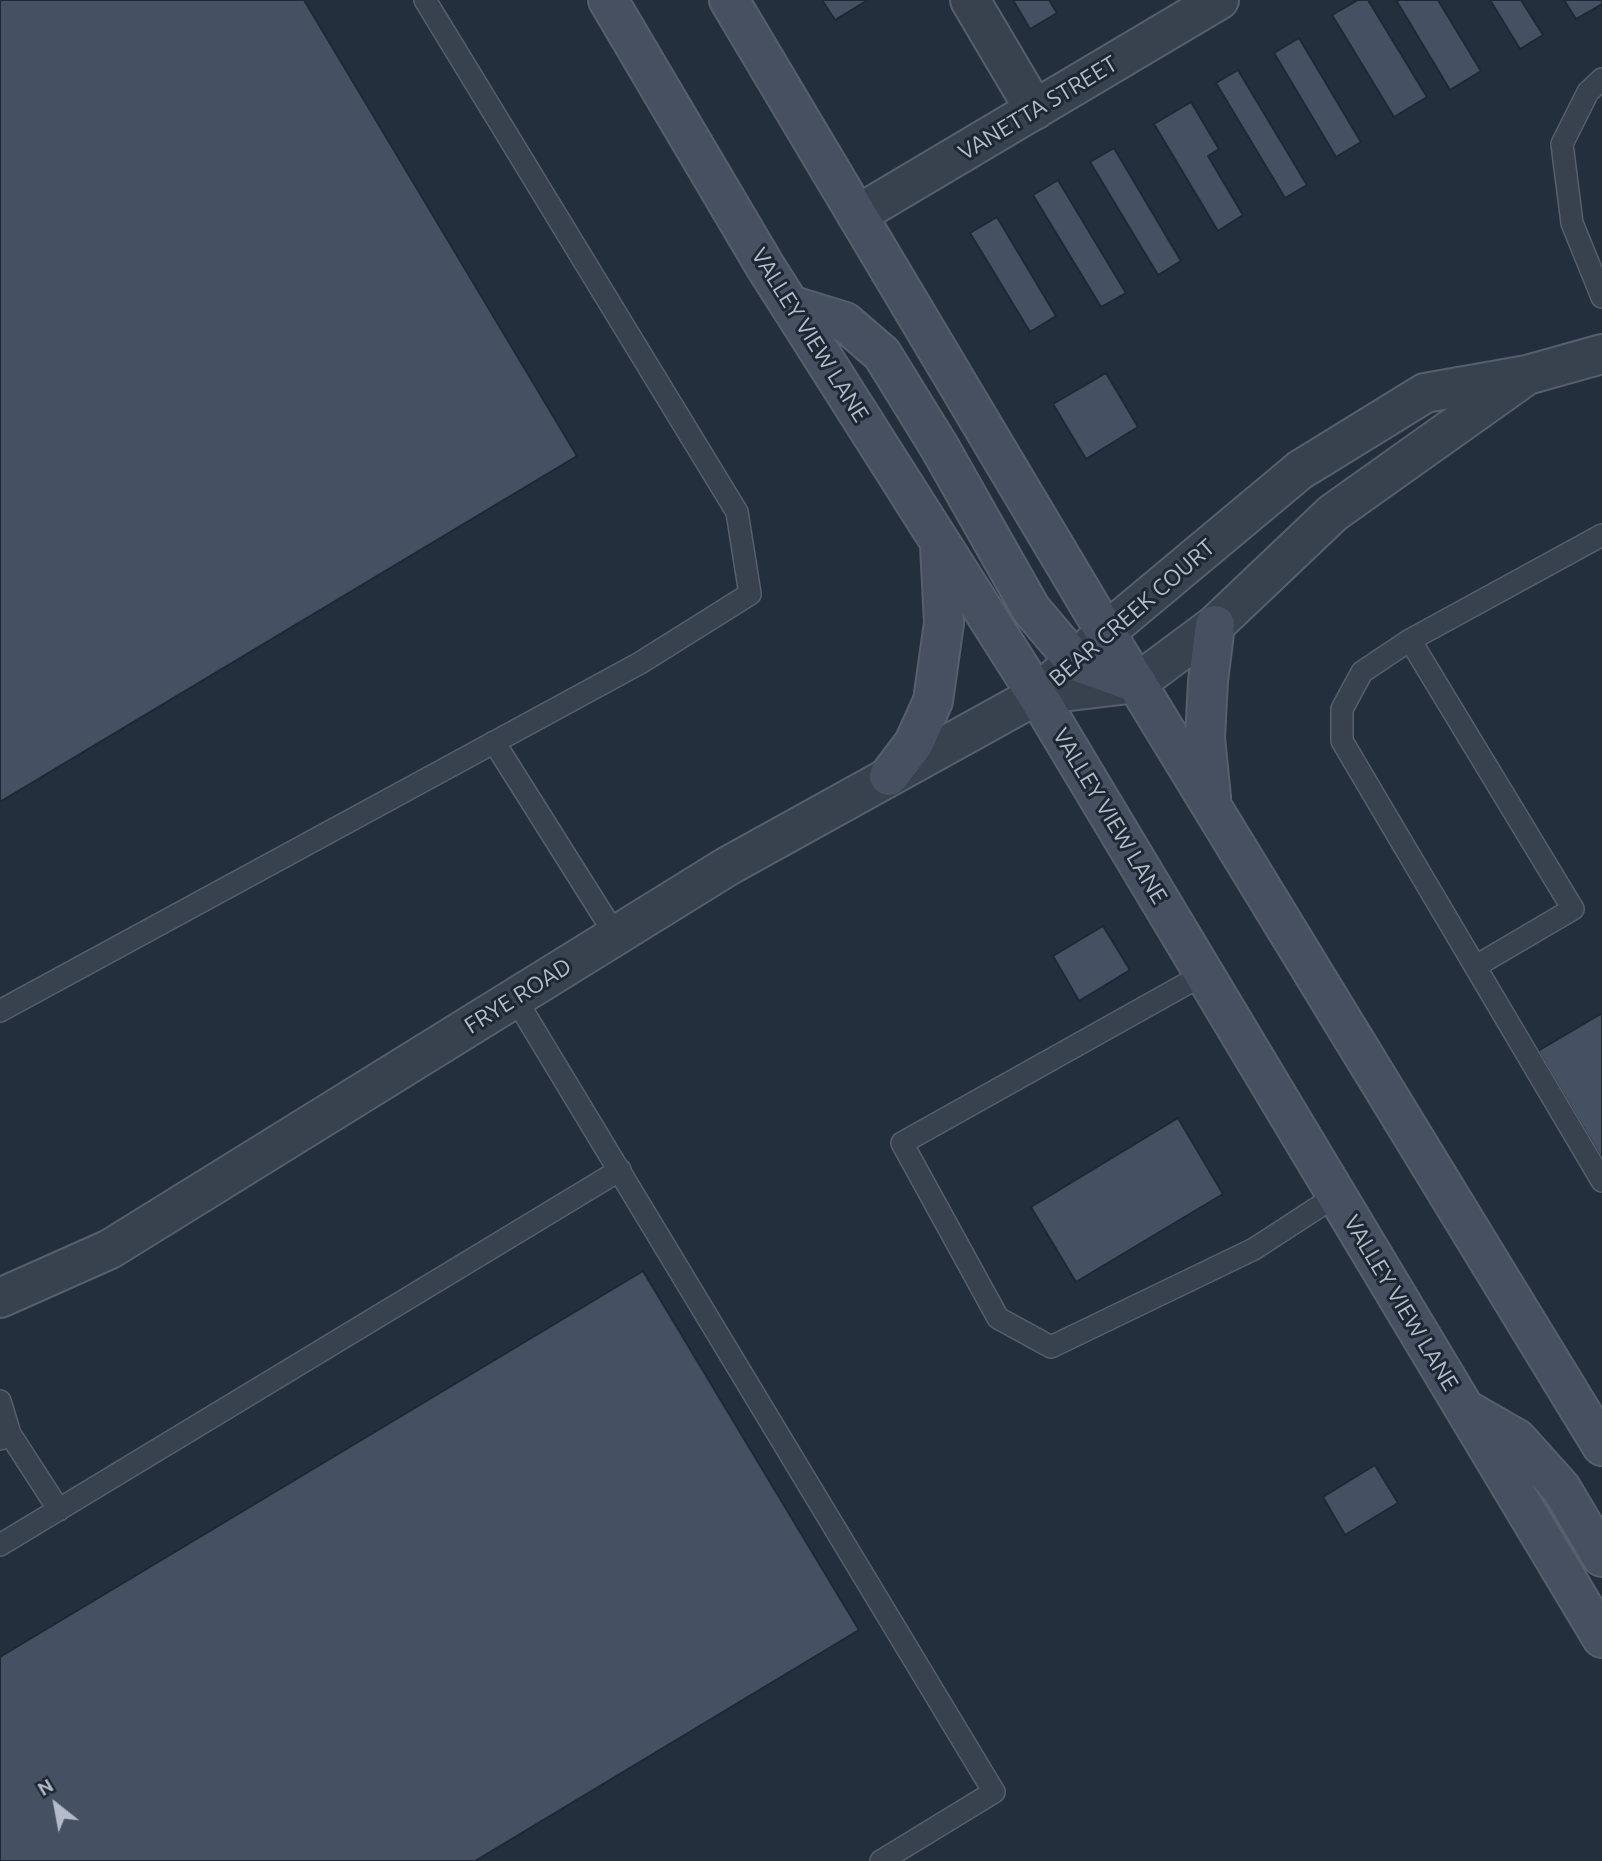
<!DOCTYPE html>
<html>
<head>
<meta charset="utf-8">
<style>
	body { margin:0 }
	#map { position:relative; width:1602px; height:1861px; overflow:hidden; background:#242f3e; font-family:Ubuntu,sans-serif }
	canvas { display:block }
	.north { position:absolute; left:21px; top:1770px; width:70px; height:70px; -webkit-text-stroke:5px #1d2633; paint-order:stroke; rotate:329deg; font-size:19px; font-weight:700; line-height:28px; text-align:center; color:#b4bcc9 }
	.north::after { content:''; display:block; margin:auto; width:24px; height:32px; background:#b4bcc9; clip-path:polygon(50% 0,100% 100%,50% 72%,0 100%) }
</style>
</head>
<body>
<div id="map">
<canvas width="1602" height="1861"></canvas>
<div class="north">N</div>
</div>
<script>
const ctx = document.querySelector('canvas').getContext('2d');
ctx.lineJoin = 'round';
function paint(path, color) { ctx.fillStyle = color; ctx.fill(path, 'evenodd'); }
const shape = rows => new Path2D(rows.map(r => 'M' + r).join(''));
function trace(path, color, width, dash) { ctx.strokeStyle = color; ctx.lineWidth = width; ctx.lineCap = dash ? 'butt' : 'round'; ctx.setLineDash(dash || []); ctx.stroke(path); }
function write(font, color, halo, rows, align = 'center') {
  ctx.font = font + ' Ubuntu,sans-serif'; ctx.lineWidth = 6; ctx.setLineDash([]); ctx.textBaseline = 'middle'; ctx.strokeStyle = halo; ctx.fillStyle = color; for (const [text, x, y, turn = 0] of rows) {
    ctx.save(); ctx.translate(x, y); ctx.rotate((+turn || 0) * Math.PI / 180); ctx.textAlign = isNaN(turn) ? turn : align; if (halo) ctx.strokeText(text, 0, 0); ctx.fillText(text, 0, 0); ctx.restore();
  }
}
const building = shape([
	[0,0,304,0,577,456,0,802,0,0],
	[822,0,868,0,835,20,822,0],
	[1013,0,1049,0,1057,13,1030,29,1013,0],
	[1358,0,1368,0,1427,97,1394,117,1332,15,1358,0],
	[1396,0,1438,0,1481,71,1450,90,1396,0],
	[1490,0,1521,0,1543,35,1520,49,1490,0],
	[1564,0,1602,0,1602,4,1576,19,1564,0],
	[1299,38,1361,142,1336,157,1274,53,1299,38],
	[1238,70,1307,185,1285,198,1216,83,1238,70],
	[1191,102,1219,149,1208,156,1243,215,1218,231,1154,124,1191,102],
	[1114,148,1181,261,1158,275,1090,162,1114,148],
	[1058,180,1126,293,1101,307,1033,195,1058,180],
	[997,217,1056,316,1030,332,970,233,997,217],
	[1106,373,1138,427,1086,459,1053,404,1106,373],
	[1103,926,1130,970,1079,1001,1053,956,1103,926],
	[1602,1013,1602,1159,1538,1051,1602,1013],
	[1178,1118,1223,1194,1076,1282,1031,1207,1178,1118],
	[643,1271,859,1630,475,1861,0,1861,0,1657,643,1271],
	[1375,1465,1398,1503,1345,1535,1323,1497,1375,1465]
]);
const lane = shape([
	[1602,79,1588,92,1562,144,1572,223,1602,297],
	[1602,535,1410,640,1362,672,1342,709,1342,741,1602,1181],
	[1410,640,1573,909,1476,966],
	[494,742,616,936],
	[1204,974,902,1143,998,1318,1051,1347,1254,1249,1337,1195],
	[515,998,994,1792,881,1861],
	[0,1011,640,663,750,594,737,512,425,0],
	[0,1401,10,1434,0,1439],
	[10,1434,59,1510],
	[0,1545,620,1170]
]);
const street = shape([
	[970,0,1035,110],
	[857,215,1219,0],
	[1527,375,1333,513,1215,625,1137,683,1037,695,1106,632,1300,470,1425,393,1527,375,1602,354],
	[0,1298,110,1249,728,866,1037,695]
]);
const secondary = shape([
	[608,0,765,266,1037,695,1602,1638],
	[729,0,1115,648,1602,1446],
	[790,305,845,322,882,354,940,448,1031,609,1075,661,1137,683],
	[889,776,914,743,933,701,944,623,940,546],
	[1211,797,1205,738,1208,681,1215,625],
	[1470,1412,1517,1439,1561,1488,1602,1557]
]);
const streetNames = [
	["VANETTA STREET",1038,108,-31],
	["VALLEY VIEW LANE",810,335,58],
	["BEAR CREEK COURT",1132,613,-41],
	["VALLEY VIEW LANE",1110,816,59],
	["FRYE ROAD",518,996,-32],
	["VALLEY VIEW LANE",1401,1303,59]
];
paint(building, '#455162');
trace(building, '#1f2835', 2);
trace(lane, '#565f6c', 24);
trace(street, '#565f6c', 42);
trace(secondary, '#565f6c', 42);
trace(lane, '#38414e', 21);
trace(street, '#38414e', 38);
trace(secondary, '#465061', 38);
write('23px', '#b4bcc9', '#1d2633', streetNames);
</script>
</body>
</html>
